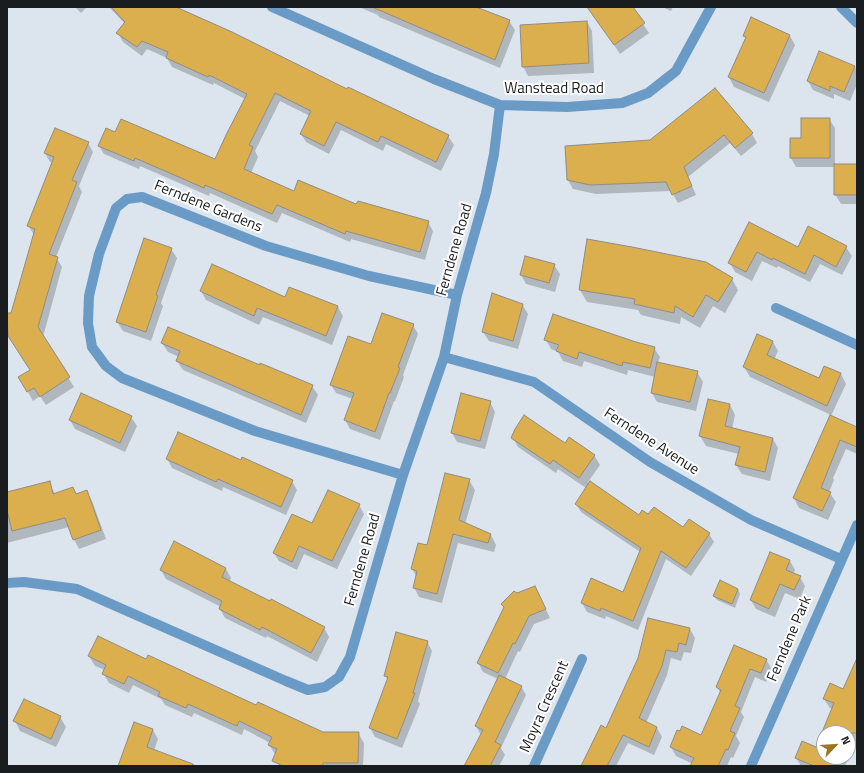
<!DOCTYPE html>
<html>
<head>
<meta charset="utf-8">
<style>
	body { margin:0 }
	#map { position:relative; width:864px; height:773px; overflow:hidden; background:#dce5ed; font-family:"Titillium Web",sans-serif }
	canvas { display:block }
	.frame { position:absolute; inset:0; border:8px solid #1a1d1f; pointer-events:none }
	.north { position:absolute; left:816px; top:725px; width:40px; height:40px; box-sizing:border-box; background:#fff; border:1px solid #a3a5a5; border-radius:50%; rotate:65deg; font-size:11px; font-weight:700; line-height:16px; text-align:center; color:#1a1d1f }
	.north::after { content:''; display:block; margin:auto; width:14px; height:18px; background:#9a7621; clip-path:polygon(50% 0,100% 100%,50% 72%,0 100%) }
</style>
</head>
<body>
<div id="map">
<canvas width="864" height="773"></canvas>
<div class="frame"></div>
<div class="north">N</div>
</div>
<script>
const ctx = document.querySelector('canvas').getContext('2d');
ctx.lineJoin = 'round';
function paint(path, color) { ctx.fillStyle = color; ctx.fill(path, 'evenodd'); }
const shape = rows => new Path2D(rows.map(r => 'M' + r).join(''));
function trace(path, color, width, dash) { ctx.strokeStyle = color; ctx.lineWidth = width; ctx.lineCap = dash ? 'butt' : 'round'; ctx.setLineDash(dash || []); ctx.stroke(path); }
function write(font, color, halo, rows, align = 'center') {
  ctx.font = font + ' "Titillium Web",sans-serif'; ctx.lineWidth = 4; ctx.setLineDash([]); ctx.textBaseline = 'middle'; ctx.strokeStyle = halo; ctx.fillStyle = color; for (const [text, x, y, turn = 0] of rows) {
    ctx.save(); ctx.translate(x, y); ctx.rotate((+turn || 0) * Math.PI / 180); ctx.textAlign = isNaN(turn) ? turn : align; if (halo) ctx.strokeText(text, 0, 0); ctx.fillText(text, 0, 0); ctx.restore();
  }
}
const shadow = shape([
	[75,7,87,7,81,13],
	[109,7,175,7,347,90,448,136,454,145,441,171,386,144,383,151,341,130,329,154,306,142,301,134,310,116,280,101,255,151,258,157,251,173,294,192,428,222,433,231,425,260,351,239,350,242,282,213,277,223,210,193,209,196,140,166,139,169,104,154,99,146,116,133,215,161,245,99,214,83,213,85,172,67,167,58,147,49,142,56,123,42,118,33,125,24],
	[359,7,474,7,509,21,515,30,500,68,379,17,378,15],
	[617,7,632,7,649,33,620,54,598,21],
	[662,7,673,7,671,11],
	[751,19,790,36,795,45,769,102,734,87,729,77,746,39,744,36],
	[587,22,592,31,594,73,528,76,523,66],
	[820,52,855,67,857,71,857,84,850,101,834,94,834,99,813,90,808,81],
	[715,89,752,134,757,143,741,156,730,143,688,177,696,195,678,203,671,191,596,194,573,189,568,180,651,141],
	[829,119,835,128,835,165,857,165,857,204,841,204,835,194,835,167,796,167,791,158,802,139],
	[88,143,93,152,79,186,82,192,56,257,62,267,43,337,74,387,46,405,40,396,33,401,25,387,31,370,12,314,34,235,28,225,53,163,50,162,45,153],
	[750,223,798,248,846,247,852,256,842,275,820,264,810,282,778,266,777,268,762,261,752,281,735,272,730,263],
	[588,240,732,279,738,290,725,313,713,306,700,328,681,317,680,324,641,315,638,310,587,302,580,290],
	[171,249,177,258,161,303,163,306,151,341,123,331,117,322],
	[554,265,560,274,555,292,526,284,521,275],
	[290,288,338,307,343,316,332,345,263,317,259,325,206,300,201,291,286,298],
	[522,304,528,314,518,349,489,341,483,332],
	[413,325,418,334,403,375,404,377,395,401,394,401,380,440,350,429,345,420,353,399,336,393,331,385,372,346],
	[758,335,773,342,778,351,774,360,819,380,824,367,841,374,846,384,831,416,857,428,857,454,846,449,833,478,834,480,829,492,836,502,828,520,799,508,794,498,831,415,750,377,744,367],
	[546,340,636,343,654,348,660,357,658,363,697,372,703,382,696,411,657,402,652,393,655,377,628,370,627,375,584,361,582,367,563,361,558,352,551,349],
	[162,343,260,366,261,364,312,386,318,395,306,423,183,370,177,361,179,357,168,352],
	[490,402,495,412,485,449,457,442,452,433],
	[730,405,735,415,732,429,773,439,778,448,770,481,742,474,736,465,739,454,706,446,700,436],
	[131,417,137,426,125,452,75,429,70,420],
	[513,438,565,444,594,455,600,465,588,482,640,517,683,528,709,534,714,542,691,576,666,559,638,630,606,616,605,619,587,612,582,603,623,593,640,552,581,512,576,504,586,488,558,469,556,473,518,447],
	[167,458,241,462,292,481,297,490,286,515,223,487,222,491,172,468],
	[469,480,475,490,465,524,491,535,496,545,494,552,458,543,442,603,419,597,414,587,417,577,412,569],
	[49,482,55,494,73,488,77,495,87,492,92,501,106,539,79,549,74,539,69,527,7,543,7,493],
	[359,505,364,514,337,569,304,554,297,570,279,561,274,553,313,525],
	[790,561,795,570,793,574,800,577,805,586,800,599,785,593,775,617,756,609,751,600],
	[226,569,231,578,229,582,324,628,329,637,317,662,267,636,266,638,225,618,220,609,221,607,166,579,161,570],
	[535,587,550,618,534,624,520,652,518,651,505,679,521,686,526,695,501,748,505,755,499,766,465,766,481,735,476,726,498,679,483,672,478,663,505,608,502,604,517,594],
	[738,589,740,594,735,608,717,600,714,596],
	[690,629,695,638,691,653,684,652,681,661,671,658,667,675,646,723,657,728,662,737,654,755,628,743,616,766,582,766,607,729,639,658],
	[427,641,432,651,418,701,420,704,402,748,375,737,370,728,388,681,385,675],
	[89,656,146,661,257,706,295,763,275,754,269,745,270,743,244,729,242,735,194,713,192,717,165,705,161,699,133,685,129,693,109,683,103,673,105,670,95,666],
	[766,659,771,668,766,682,755,677,741,712,744,717,736,736,740,743,733,758,731,757,727,766,692,766,693,764,676,756,671,747,702,736,721,694,717,687],
	[857,672,857,739,845,766,799,766,800,764,796,758,816,748,833,709,830,708,824,699,844,690],
	[824,733,848,733,848,757,824,757],
	[60,717,66,727,56,747,20,731,15,721],
	[153,730,158,739,154,751,179,760,180,759,198,766,119,766],
	[322,733,358,733,364,743,363,766,313,766]
]);
const building = shape([
	[111,7,176,7,232,32,347,89,348,87,449,135,436,162,381,136,378,142,336,122,324,146,300,134,311,111,275,93,249,145,253,147,244,169,294,191,298,180,356,204,358,201,429,221,420,252,346,231,345,234,277,205,272,214,205,185,204,188,135,158,134,161,98,146,106,128,115,132,121,119,215,159,226,135,247,94,209,75,208,77,166,58,168,52,142,41,137,47,116,33,125,22,111,7],
	[372,7,476,7,510,20,495,60,372,7],
	[587,7,633,7,645,23,614,45,587,7],
	[751,17,790,35,764,93,728,77,746,37,743,36,751,17],
	[587,21,589,63,522,67,520,25,587,21],
	[819,51,855,66,844,92,830,86,830,91,807,81,819,51],
	[715,88,753,133,735,148,724,135,684,167,692,186,672,195,666,182,590,185,567,180,565,146,650,140,715,88],
	[801,118,830,118,830,158,790,158,790,138,801,138,801,118],
	[55,128,89,142,72,180,77,182,49,254,58,257,38,327,70,377,40,397,34,388,27,392,18,377,30,370,8,336,7,313,11,313,35,229,27,226,54,157,44,153,55,128],
	[834,164,857,164,857,195,834,195,834,164],
	[749,222,798,247,808,226,847,246,836,267,814,255,805,274,773,258,772,260,757,252,746,272,728,263,749,222],
	[144,238,172,248,156,295,158,296,146,332,116,322,144,238],
	[587,239,632,247,706,262,733,278,718,302,706,295,693,317,675,306,674,313,634,304,635,299,579,290,587,239],
	[525,256,555,264,549,283,520,275,525,256],
	[212,264,285,297,289,287,338,306,326,336,257,308,254,316,200,291,212,264],
	[492,293,523,304,513,341,482,332,492,293],
	[382,313,414,324,398,367,400,368,390,393,389,393,375,432,344,420,354,393,330,385,348,336,371,344,382,313],
	[553,314,636,342,655,347,650,368,623,362,622,366,579,352,577,359,556,351,559,345,544,340,553,314],
	[168,327,260,365,260,363,313,385,301,415,176,361,180,351,161,343,168,327],
	[757,334,773,341,767,355,819,378,824,366,841,373,827,406,743,367,757,334],
	[657,362,698,371,690,402,651,393,657,362],
	[81,393,132,416,120,443,69,420,81,393],
	[461,393,491,401,480,441,451,433,461,393],
	[708,399,730,404,725,426,773,438,765,472,735,465,740,447,699,436,708,399],
	[524,415,565,443,569,437,595,455,579,478,553,460,550,464,511,438,515,429,524,415],
	[830,415,857,427,857,447,840,440,821,488,831,492,822,511,793,498,830,415],
	[178,432,241,460,242,457,293,480,281,507,218,479,216,482,166,459,178,432],
	[445,473,470,479,459,520,491,534,488,543,453,534,437,594,413,588,417,571,411,569,418,543,427,545,445,473],
	[50,481,53,494,73,487,76,494,87,490,101,530,73,540,65,518,12,531,7,510,7,492,50,481],
	[590,481,639,515,642,510,648,514,654,507,683,527,689,519,710,533,686,568,661,551,633,621,601,608,600,611,581,603,591,578,623,592,641,548,575,504,590,481],
	[328,490,360,504,332,561,299,546,292,562,273,553,292,514,312,523,328,490],
	[174,541,226,568,222,577,270,601,271,599,325,627,311,653,262,627,260,630,219,609,222,601,160,570,174,541],
	[770,552,790,560,786,570,801,576,794,590,780,584,769,609,750,600,770,552],
	[720,580,738,589,732,604,713,596,720,580],
	[535,586,546,609,529,616,515,644,513,643,498,673,477,663,504,607,501,604,514,591,517,593,535,586],
	[648,618,690,628,686,645,679,643,677,652,666,650,662,666,639,718,657,727,649,747,623,735,607,766,581,766,601,725,606,728,638,658,648,618],
	[396,632,428,641,413,693,415,693,397,739,369,728,388,677,384,676,396,632],
	[98,636,146,659,148,655,256,705,258,702,323,732,359,732,358,763,323,763,323,766,283,766,272,761,277,749,268,745,272,737,239,721,237,726,188,704,186,708,158,696,160,692,128,676,124,684,102,674,106,665,88,656,98,636],
	[734,645,767,659,761,673,750,669,735,706,740,708,730,731,735,733,728,750,726,749,718,766,690,766,694,758,670,747,677,730,680,731,682,726,701,735,721,690,716,687,734,645],
	[857,658,857,733,850,733,848,738,848,733,824,733,824,757,840,757,836,766,814,766,795,758,802,741,816,747,834,703,823,699,830,683,843,689,857,658],
	[499,675,522,686,495,742,501,745,490,766,464,766,483,730,475,726,499,675],
	[24,699,61,716,51,739,13,721,24,699],
	[134,722,153,729,147,747,193,764,193,766,118,766,134,722]
]);
const street = shape([
	[272,7,434,79,500,105,567,107,622,103,648,93,676,71,711,7],
	[841,7,857,23],
	[776,308,857,345],
	[444,357,534,382,650,462,751,520,841,559],
	[403,475,255,431,122,378,106,366,92,347,88,323,89,296,99,254,116,208,127,199,142,197,266,246,369,276,457,295],
	[7,583,24,582,77,589,286,681,308,690,325,687,339,677,350,657,403,475,444,357,457,295,486,193,494,154,500,105],
	[534,766,582,659],
	[751,766,857,525]
]);
const streetNames = [
	["Wanstead Road",554,89],
	["Ferndene Gardens",208,207,22],
	["Ferndene Road",455,250,-74],
	["Ferndene Avenue",651,442,33],
	["Ferndene Road",363,560,-74],
	["Ferndene Park",790,639,-67],
	["Moyra Crescent",545,707,-66]
];
paint(shadow, '#0003');
paint(building, '#dbaf4d');
trace(building, '#908b83', 1);
trace(street, '#6a9bc7', 10);
write('15px', '#1a1d1f', '#fff', streetNames);
</script>
</body>
</html>
